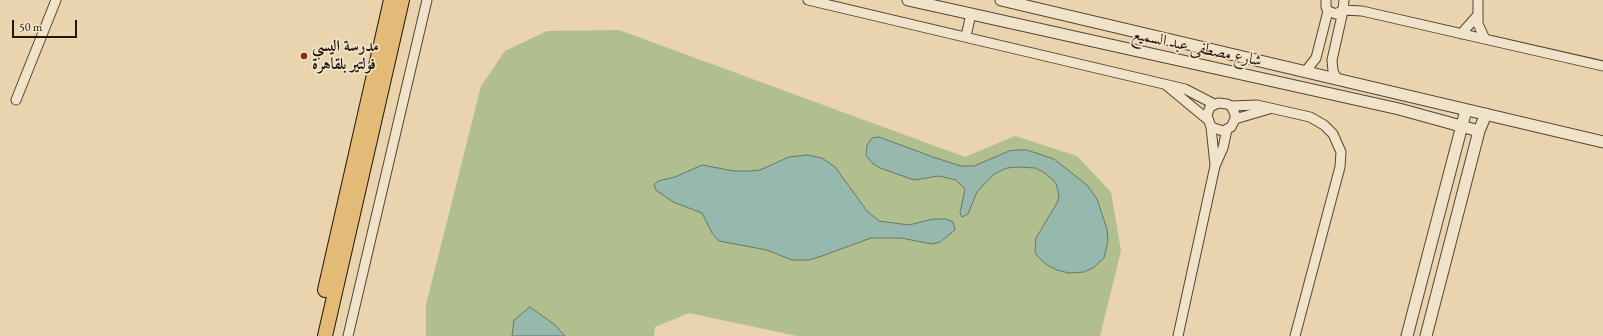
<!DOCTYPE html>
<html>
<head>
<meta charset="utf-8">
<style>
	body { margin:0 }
	#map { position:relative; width:1603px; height:336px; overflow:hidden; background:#e9d4ae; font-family:"EB Garamond",serif }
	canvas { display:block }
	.scale { position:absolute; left:12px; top:20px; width:65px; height:18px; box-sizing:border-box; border:2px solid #21150c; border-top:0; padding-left:5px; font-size:12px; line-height:14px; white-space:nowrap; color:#21150c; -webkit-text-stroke:3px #f1e3ca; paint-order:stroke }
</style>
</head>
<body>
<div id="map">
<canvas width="1603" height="336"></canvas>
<div class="scale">50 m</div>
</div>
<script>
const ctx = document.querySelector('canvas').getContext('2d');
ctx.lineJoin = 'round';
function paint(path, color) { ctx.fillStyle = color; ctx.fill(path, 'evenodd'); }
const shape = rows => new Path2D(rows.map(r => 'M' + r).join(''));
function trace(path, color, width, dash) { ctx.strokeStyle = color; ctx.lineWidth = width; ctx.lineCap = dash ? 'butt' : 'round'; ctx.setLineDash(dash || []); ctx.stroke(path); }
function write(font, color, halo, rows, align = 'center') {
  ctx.font = font + ' "EB Garamond",Amiri,serif'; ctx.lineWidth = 3.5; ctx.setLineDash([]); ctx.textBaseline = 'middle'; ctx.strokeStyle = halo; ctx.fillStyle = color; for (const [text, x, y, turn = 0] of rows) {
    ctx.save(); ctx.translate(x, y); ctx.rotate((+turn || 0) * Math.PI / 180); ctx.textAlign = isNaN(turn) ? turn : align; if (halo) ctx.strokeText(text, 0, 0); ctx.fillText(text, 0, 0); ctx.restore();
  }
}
const green = shape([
	[619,30,965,157,1015,136,1077,156,1111,192,1121,251,1100,336,797,336,689,313,655,327,654,336,426,336,426,305,481,86,505,51,547,31]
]);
const water = shape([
	[879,137,933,157,961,166,974,166,1009,151,1018,150,1027,150,1054,159,1087,185,1097,199,1107,229,1108,241,1104,258,1093,268,1084,272,1069,273,1057,270,1047,265,1037,256,1035,251,1036,238,1057,203,1059,196,1056,183,1045,173,1035,168,1017,167,1007,168,994,174,977,192,968,214,962,217,960,213,965,189,956,180,939,176,914,180,880,168,872,163,866,155,867,145,872,138,879,137],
	[808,155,822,158,835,167,867,211,879,221,909,225,933,219,946,219,953,222,955,230,940,242,932,244,901,238,871,238,822,256,809,260,792,260,767,250,719,241,712,233,702,213,673,202,656,190,654,185,658,181,675,177,702,165,734,171,751,171,760,170,789,157,808,155],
	[530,307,555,325,565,336,512,336,514,320,530,307]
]);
const minor = shape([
	[808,0,1185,89,1214,104],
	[1326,0,1326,7,1328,11,1336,14,1343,10,1344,0],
	[1478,0,1478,24,1485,39],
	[1343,10,1362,11,1603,66],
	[1461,34,1477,16],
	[966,36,971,14],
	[1305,72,1316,58,1328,11],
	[1337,79,1333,71,1332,60,1343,11],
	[1166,85,1207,119],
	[16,100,56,0],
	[1231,106,1257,105,1310,117,1324,125,1333,134,1341,152,1340,167,1295,336],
	[1235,119,1269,109],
	[1211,127,1223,131,1231,127,1235,119,1235,114,1231,106,1227,104,1218,103,1210,107,1207,115,1211,127,1215,165],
	[348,336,427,0],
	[1178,336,1215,166,1223,148,1227,129]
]);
const tertiary = shape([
	[908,0,1399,109,1479,131],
	[1001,0,1603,142],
	[1407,336,1466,110],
	[1426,336,1479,131,1486,114]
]);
const primary = shape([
	[325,290,391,0],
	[325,336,402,0]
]);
const markers = [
	[304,56,4,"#8f2418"]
];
const poiNames = [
	["مدرسة اليسي",312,47],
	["فولتير بلقاهرة",312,65]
];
const streetNames = [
	["شارع مصطفى عبد السميع",1197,48,12]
];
paint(green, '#b1be8e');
paint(water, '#97b8ac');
trace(water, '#68776c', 1);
trace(minor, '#534534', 11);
trace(tertiary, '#534534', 13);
trace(primary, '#21150c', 16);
trace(minor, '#f1e3ca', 9);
trace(tertiary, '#f1e3ca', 11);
trace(primary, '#e4ba77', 14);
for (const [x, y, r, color] of markers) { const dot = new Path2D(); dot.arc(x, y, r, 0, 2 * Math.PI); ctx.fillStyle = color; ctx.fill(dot); trace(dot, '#f1e3ca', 1.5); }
write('bold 16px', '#21150c', '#f1e3ca', poiNames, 'left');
write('16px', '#21150c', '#f1e3ca', streetNames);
</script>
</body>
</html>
